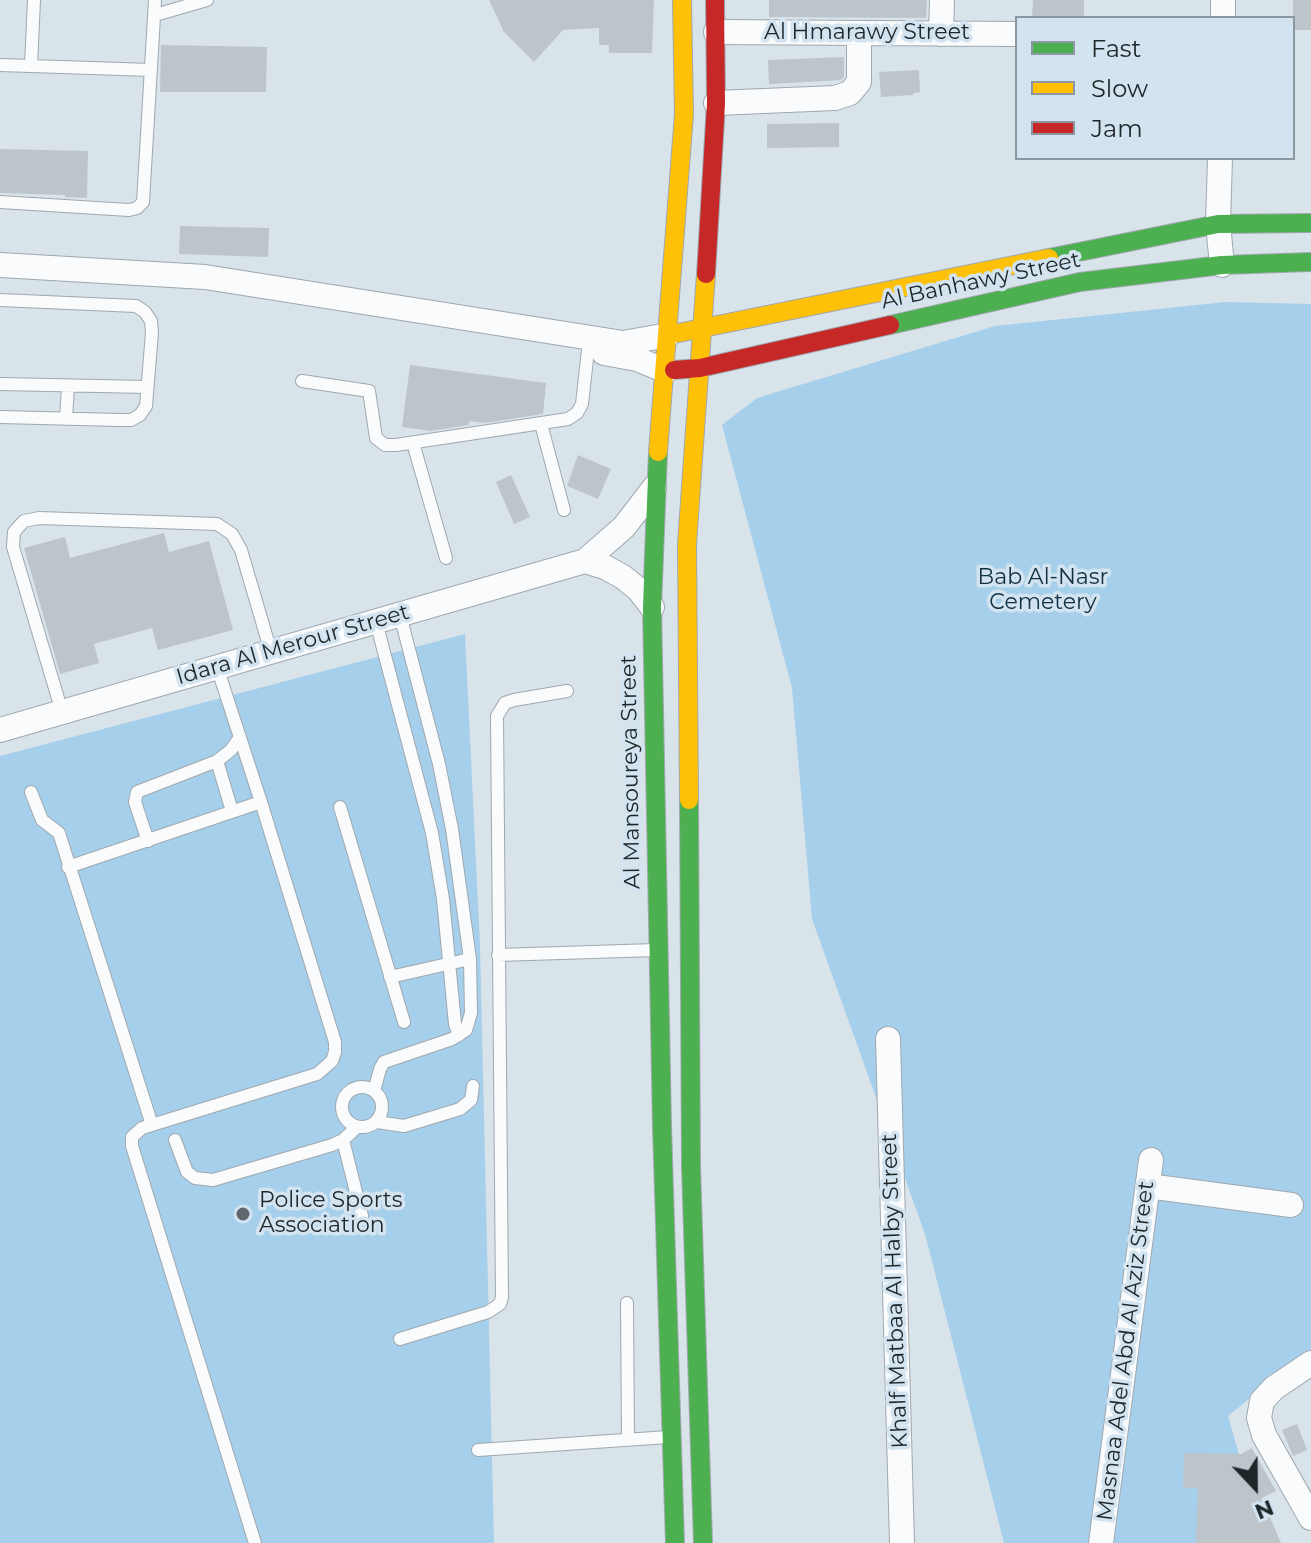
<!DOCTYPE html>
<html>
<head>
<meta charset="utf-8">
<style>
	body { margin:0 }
	#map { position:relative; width:1311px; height:1543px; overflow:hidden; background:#d9e3ea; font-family:Montserrat,sans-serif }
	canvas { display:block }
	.legend { position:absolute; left:1015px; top:16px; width:280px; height:144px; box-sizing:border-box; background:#d3e4f0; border:2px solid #8b98a1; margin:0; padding:10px 14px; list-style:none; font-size:24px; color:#1f262a }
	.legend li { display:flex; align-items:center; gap:16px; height:40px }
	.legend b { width:40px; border:2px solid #8b98a1 }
	.north { position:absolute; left:1215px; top:1447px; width:80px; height:80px; -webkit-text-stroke:6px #d3e4f0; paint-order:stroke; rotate:158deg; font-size:22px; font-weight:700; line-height:32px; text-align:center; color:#1f262a }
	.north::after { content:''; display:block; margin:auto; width:28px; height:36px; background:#1f262a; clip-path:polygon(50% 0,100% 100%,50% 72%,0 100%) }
</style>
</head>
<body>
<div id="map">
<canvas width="1311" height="1543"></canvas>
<ul class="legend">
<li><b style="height:10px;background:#4caf50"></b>Fast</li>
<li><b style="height:10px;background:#ffc107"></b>Slow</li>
<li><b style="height:10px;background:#c62828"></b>Jam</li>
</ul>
<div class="north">N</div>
</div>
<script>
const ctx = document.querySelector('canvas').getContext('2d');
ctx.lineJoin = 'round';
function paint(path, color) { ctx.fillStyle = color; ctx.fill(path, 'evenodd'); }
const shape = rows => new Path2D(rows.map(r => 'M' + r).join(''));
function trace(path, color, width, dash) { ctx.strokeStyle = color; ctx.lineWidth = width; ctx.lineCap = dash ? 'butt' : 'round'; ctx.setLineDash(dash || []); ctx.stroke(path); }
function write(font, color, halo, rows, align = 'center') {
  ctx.font = font + ' Montserrat,sans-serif'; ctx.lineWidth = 7; ctx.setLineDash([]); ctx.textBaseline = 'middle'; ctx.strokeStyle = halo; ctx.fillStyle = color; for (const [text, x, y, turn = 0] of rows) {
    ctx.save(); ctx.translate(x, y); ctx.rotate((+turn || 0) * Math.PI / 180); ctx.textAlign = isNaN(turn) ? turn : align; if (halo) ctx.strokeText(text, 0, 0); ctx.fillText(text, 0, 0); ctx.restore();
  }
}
const green = shape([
	[1226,302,1311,304,1311,1349,1228,1416,1262,1535,1247,1543,1004,1543,925,1234,812,919,792,688,722,425,757,398,995,326],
	[465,634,480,946,494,1543,0,1543,0,756]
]);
const building = shape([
	[489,0,654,0,652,53,609,53,609,45,599,45,599,28,563,30,534,62,504,32],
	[769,0,927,0,926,18,769,17],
	[1033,0,1084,0,1084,18,1032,18],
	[1293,0,1311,0,1311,30,1293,30],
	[161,45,267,47,266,92,160,92],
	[844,57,844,77,841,80,769,84,768,60],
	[919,70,920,92,913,93,913,95,881,97,879,72],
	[839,123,839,147,767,148,767,124],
	[0,149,88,151,87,198,65,197,65,195,0,193],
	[180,226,269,228,268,257,179,254],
	[410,365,546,383,543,414,485,423,469,421,469,425,431,431,402,427],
	[578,455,611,469,598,499,567,486],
	[511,475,530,517,514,524,496,482],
	[164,533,169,552,209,541,233,630,158,650,152,628,94,644,99,663,60,674,24,548,65,537,70,558],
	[1297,1424,1307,1450,1293,1456,1282,1430],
	[1252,1448,1276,1491,1262,1498,1281,1543,1196,1543,1198,1488,1183,1488,1184,1453,1241,1454]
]);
const lane = shape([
	[155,15,207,0],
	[0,65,151,70],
	[31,66,34,0],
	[0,202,129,210,137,208,143,202,155,0],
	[0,300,136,306,145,312,151,321,152,332,146,406,140,415,131,420,120,420,0,417],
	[302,381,369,391,376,438,385,445,396,445,568,419,577,413,582,404,588,350],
	[0,384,147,387],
	[66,419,68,386],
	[541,424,564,510],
	[413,443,446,558],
	[376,622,432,833,443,899,455,1024,459,1035],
	[217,667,261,802,335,1042,335,1052,332,1061,317,1074,142,1128,132,1137,132,1146,255,1543],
	[62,712,13,547,14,532,24,521,39,518,217,524,232,534,241,550,271,652],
	[217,761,232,811],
	[31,792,42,820,59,833,152,1125],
	[340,807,404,1022],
	[148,841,135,802,137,792,217,761,231,750,240,737],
	[68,867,261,802],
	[498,955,655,950],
	[390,977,470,959],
	'342 1107a20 20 0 1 1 40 0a20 20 0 1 1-40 0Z',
	[374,1091,380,1069,384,1062,452,1039,466,1030,471,1013,470,959,452,829,439,764,400,615],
	[377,1122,404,1126,460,1109,471,1100,473,1086],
	[175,1140,187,1172,195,1178,213,1180,332,1145,343,1140,357,1127],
	[343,1140,362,1216],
	[627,1303,628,1439],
	[400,1339,488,1312,500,1304,502,1297,497,716,505,703,514,700,567,691],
	[478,1450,668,1437]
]);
const street = shape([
	[1223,0,1223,18],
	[716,32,1017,34],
	[941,34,942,0],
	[716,103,835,98,850,93,859,82,859,33],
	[1220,158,1218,224,1222,265],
	[0,265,205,277,623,343,668,335],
	[604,353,637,359,666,371],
	[585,561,605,567,623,577,639,590,652,607],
	[0,730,585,561,624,527,654,488],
	[888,1039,902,1543],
	[1148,1186,1291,1205],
	[1311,1363,1274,1388,1262,1401,1259,1418,1264,1435,1311,1518],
	[1101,1543,1151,1160]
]);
const fast = shape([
	[1049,258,1218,224,1311,223],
	[890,325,1080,282,1222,265,1311,262],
	[658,452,652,607,662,1127,675,1543],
	[689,800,691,1167,703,1543]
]);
const slow = shape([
	[678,333,1049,258],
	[658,452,684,114,682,0],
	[689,800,687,544,706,274]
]);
const jam = shape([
	[706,274,716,103,715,0],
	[674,370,700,368,890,325]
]);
const markers = [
	[243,1214,8,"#60686d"]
];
const streetNames = [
	["Al Hmarawy Street",867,33],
	["Al Banhawy Street",981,281,-12],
	["Idara Al Merour Street",293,645,-16],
	["Al Mansoureya Street",631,772,-91],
	["Khalf Matbaa Al Halby Street",895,1291,-92],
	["Masnaa Adel Abd Al Aziz Street",1126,1351,-83]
];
const parkNames = [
	["Bab Al-Nasr",1043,578],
	["Cemetery",1043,603]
];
const poiNames = [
	["Police Sports",259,1201],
	["Association",259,1226]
];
paint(green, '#a6cfeb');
paint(building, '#bec5ca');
trace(lane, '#a0a8ae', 14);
trace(street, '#a0a8ae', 26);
trace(fast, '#a0a8ae', 20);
trace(slow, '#a0a8ae', 20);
trace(jam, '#a0a8ae', 20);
trace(lane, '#f9fbfc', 12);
trace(street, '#f9fbfc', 24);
trace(fast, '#4caf50', 18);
trace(slow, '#ffc107', 18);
trace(jam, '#c62828', 18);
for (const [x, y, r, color] of markers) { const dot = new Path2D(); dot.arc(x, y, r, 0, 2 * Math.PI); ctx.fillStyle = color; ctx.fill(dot); trace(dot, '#d3e4f0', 3); }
write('22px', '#1f262a', '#d3e4f0', streetNames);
write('22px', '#113144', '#d3e4f0', parkNames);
write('22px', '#1f262a', '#d3e4f0', poiNames, 'left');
</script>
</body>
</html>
